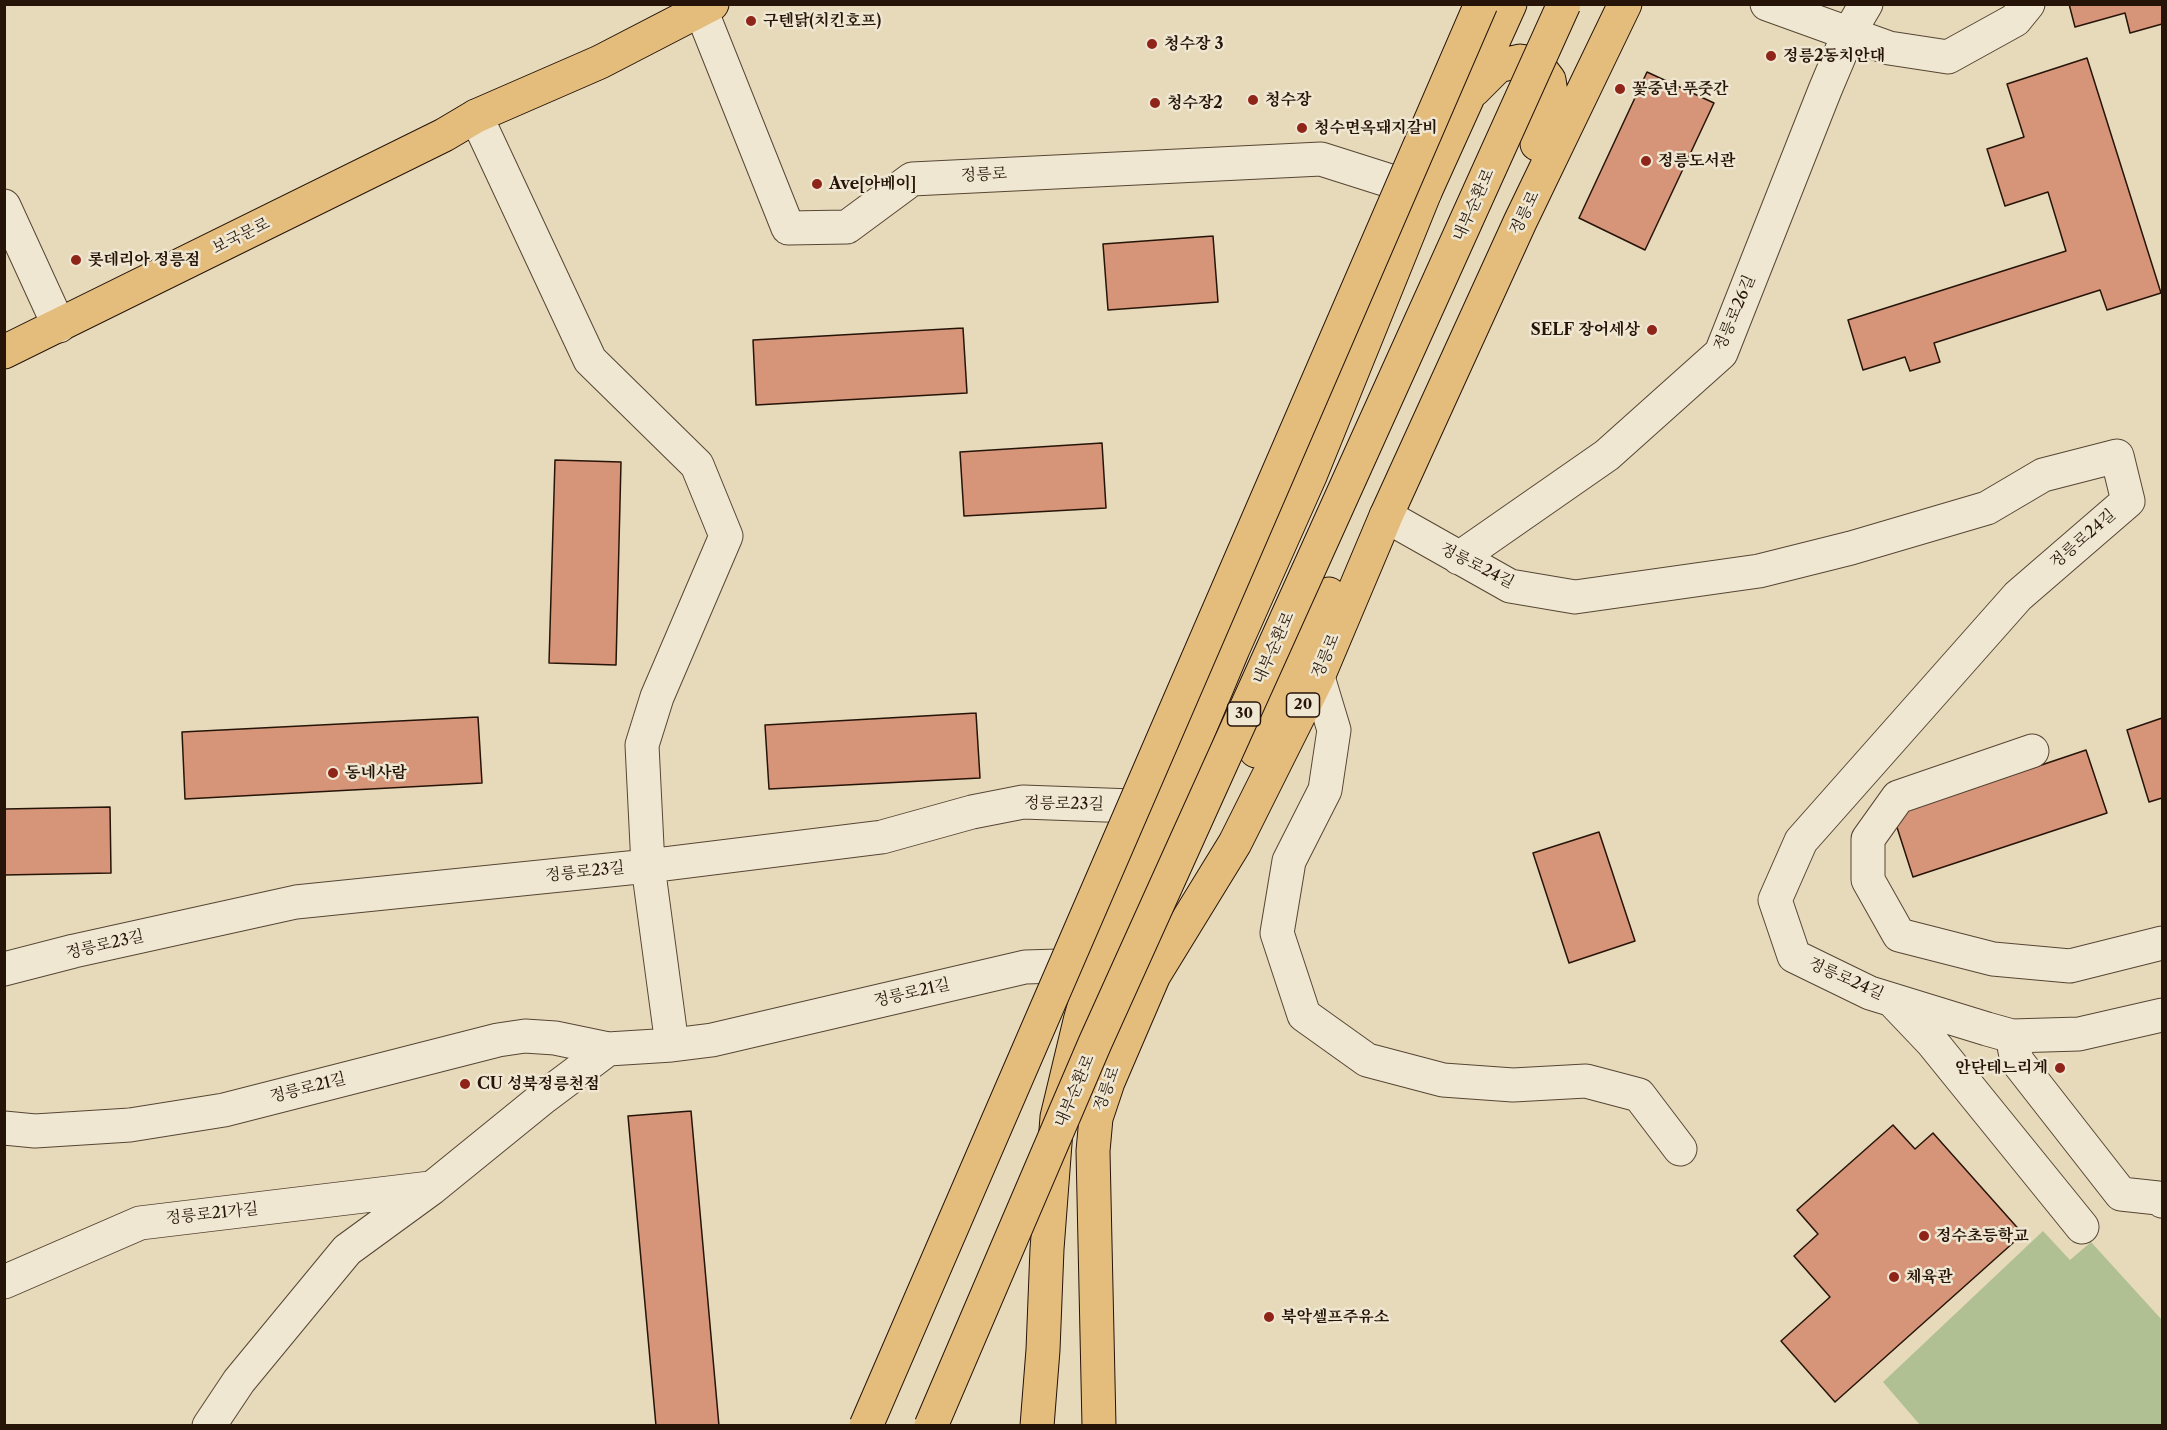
<!DOCTYPE html>
<html>
<head>
<meta charset="utf-8">
<style>
	body { margin:0 }
	#map { position:relative; width:2167px; height:1430px; overflow:hidden; background:#e7daba; font-family:"Libre Caslon Text",serif }
	canvas { display:block }
	.frame { position:absolute; inset:0; border:6px solid #261408; pointer-events:none }
</style>
</head>
<body>
<div id="map">
<canvas width="2167" height="1430"></canvas>
<div class="frame"></div>
</div>
<script>
const ctx = document.querySelector('canvas').getContext('2d');
ctx.lineJoin = 'round';
function paint(path, color) { ctx.fillStyle = color; ctx.fill(path, 'evenodd'); }
const shape = rows => new Path2D(rows.map(r => 'M' + r).join(''));
function trace(path, color, width, dash) { ctx.strokeStyle = color; ctx.lineWidth = width; ctx.lineCap = dash ? 'butt' : 'round'; ctx.setLineDash(dash || []); ctx.stroke(path); }
function write(font, color, halo, rows, align = 'center') {
  ctx.font = font + ' "Libre Caslon Text","Noto Serif KR",serif'; ctx.lineWidth = 5; ctx.setLineDash([]); ctx.textBaseline = 'middle'; ctx.strokeStyle = halo; ctx.fillStyle = color; for (const [text, x, y, turn = 0] of rows) {
    ctx.save(); ctx.translate(x, y); ctx.rotate((+turn || 0) * Math.PI / 180); ctx.textAlign = isNaN(turn) ? turn : align; if (halo) ctx.strokeText(text, 0, 0); ctx.fillText(text, 0, 0); ctx.restore();
  }
}
const green = shape([
	[2043,1231,2070,1260,2091,1242,2162,1320,2162,1425,1920,1425,1883,1382]
]);
const building = shape([
	[2069,4,2162,4,2162,24,2130,33,2125,13,2075,27,2069,4],
	[2087,58,2161,293,2107,310,2100,290,1934,343,1940,362,1910,371,1905,357,1863,370,1848,320,2066,251,2048,192,2005,206,1987,149,2024,137,2007,84,2087,58],
	[1647,72,1714,103,1645,250,1579,218,1647,72],
	[1213,236,1218,302,1108,310,1103,244,1213,236],
	[963,328,967,393,756,405,753,340,963,328],
	[1102,443,1106,508,964,516,960,452,1102,443],
	[555,460,621,462,616,665,549,663,555,460],
	[976,713,980,778,769,789,765,725,976,713],
	[478,717,482,783,185,799,182,732,478,717],
	[2162,718,2162,798,2149,802,2127,730,2162,718],
	[2086,750,2107,813,1913,877,1893,815,2086,750],
	[110,807,111,873,4,875,4,809,110,807],
	[1599,832,1635,941,1569,963,1533,853,1599,832],
	[691,1111,719,1426,656,1426,628,1116,691,1111],
	[1893,1125,1915,1149,1933,1133,2023,1234,1835,1402,1781,1341,1830,1297,1794,1256,1818,1234,1797,1210,1893,1125]
]);
const minor = shape([
	[1767,4,1889,48,1948,57,2015,20,2028,4],
	[701,10,788,228,847,227,912,179,1321,159,1425,192],
	[476,116,590,360,697,465,726,536,657,697,642,745,648,866,672,1045],
	[4,206,59,326],
	[1386,516,1510,586,1575,597,1759,571,1851,548,1987,508,2043,475,2117,456,2128,501,2018,596,1801,841,1775,900,1794,956,1870,993,1987,1029,2012,1036,2079,1034,2162,1015],
	[1459,558,1607,455,1721,353,1825,90,1849,33,1866,4],
	[1318,677,1334,730,1325,790,1289,861,1277,933,1304,1015,1367,1060,1443,1080,1513,1085,1586,1081,1639,1095,1680,1149],
	[2032,751,1898,797,1868,839,1868,880,1899,935,1993,959,2070,966,2162,943],
	[4,969,74,951,296,902,648,866,882,837,972,812,1023,802,1160,807],
	[1892,1000,1932,1042,2082,1227],
	[2012,1036,2017,1061,2121,1194,2158,1198,2162,1201],
	[4,1128,35,1131,130,1125,224,1110,498,1040,525,1036,555,1038,608,1049],
	[4,1282,140,1223,430,1188],
	[209,1426,239,1381,347,1250,432,1188,544,1097,608,1049,672,1045,712,1040,1025,967,1093,965]
]);
const major = shape([
	[1474,90,1498,66,1520,61,1536,63,1549,80,1553,106,1537,144],
	[4,352,444,135,476,116,600,62,712,4],
	[1256,751,1329,594],
	[1037,1426,1043,1350,1047,1249,1057,1117,1080,1021,1096,964,1167,807,1233,649,1310,476,1425,192,1510,4],
	[1099,1426,1093,1151,1096,1118,1108,1082,1154,975,1235,843,1318,677,1386,516,1520,222,1625,4]
]);
const highwayBridge = shape([
	[866,1426,1481,4],
	[931,1426,1095,1043,1564,4]
]);
const markers = [
	[751,21,6,"#8f2418"],
	[1152,44,6,"#8f2418"],
	[1771,56,6,"#8f2418"],
	[1620,89,6,"#8f2418"],
	[1253,100,6,"#8f2418"],
	[1155,103,6,"#8f2418"],
	[1302,128,6,"#8f2418"],
	[1646,161,6,"#8f2418"],
	[817,184,6,"#8f2418"],
	[76,260,6,"#8f2418"],
	[1652,330,6,"#8f2418"],
	[333,773,6,"#8f2418"],
	[2060,1068,6,"#8f2418"],
	[465,1084,6,"#8f2418"],
	[1924,1236,6,"#8f2418"],
	[1894,1277,6,"#8f2418"],
	[1269,1317,6,"#8f2418"]
];
const shields = [
	[1303,705,33],
	[1244,714,33]
];
const shieldNames = [
	["20",1303,705],
	["30",1244,714]
];
const poiNames = [
	["구텐닭(치킨호프)",763,21],
	["청수장 3",1164,44],
	["정릉2동치안대",1783,56],
	["꽃중년 푸줏간",1632,89],
	["청수장",1265,100],
	["청수장2",1167,103],
	["청수면옥돼지갈비",1314,128],
	["정릉도서관",1658,161],
	["Ave[아베이]",829,184],
	["롯데리아 정릉점",88,260],
	["SELF 장어세상",1640,330,"right"],
	["동네사람",345,773],
	["안단테느리게",2048,1068,"right"],
	["CU 성북정릉천점",477,1084],
	["정수초등학교",1936,1236],
	["체육관",1906,1277],
	["북악셀프주유소",1281,1317]
];
const streetNames = [
	["정릉로",984,175,-3],
	["내부순환로",1474,205,-66],
	["정릉로",1525,213,-64],
	["보국문로",241,236,-26],
	["정릉로26길",1735,313,-67],
	["정릉로24길",2083,539,-41],
	["정릉로24길",1477,566,27],
	["내부순환로",1274,648,-66],
	["정릉로",1326,656,-67],
	["정릉로23길",1064,804,1],
	["정릉로23길",585,872,-6],
	["정릉로23길",105,945,-13],
	["정릉로24길",1846,979,24],
	["정릉로21길",912,993,-13],
	["정릉로21길",308,1088,-14],
	["정릉로",1107,1089,-70],
	["내부순환로",1075,1091,-67],
	["정릉로21가길",212,1214,-6]
];
paint(green, '#b1c093');
paint(building, '#d69479');
trace(building, '#261408', 1.5);
trace(minor, '#564634', 35);
trace(major, '#261408', 35);
trace(minor, '#efe7d2', 33);
trace(major, '#e4bd7d', 33);
trace(highwayBridge, '#261408', 35, []);
trace(highwayBridge, '#e4bd7d', 33);
for (const [x, y, r, color] of markers) { const dot = new Path2D(); dot.arc(x, y, r, 0, 2 * Math.PI); ctx.fillStyle = color; ctx.fill(dot); trace(dot, '#efe7d2', 2); }
for (const [x, y, w] of shields) { const box = new Path2D(); box.roundRect(x - w / 2, y - 12, w, 24, 4.5); ctx.fillStyle = '#efe7d2'; ctx.fill(box); trace(box, '#261408', 1.5); }
write('bold 15px', '#261408', null, shieldNames);
write('bold 16px', '#261408', '#efe7d2', poiNames, 'left');
write('16px', '#261408', '#efe7d2', streetNames);
</script>
</body>
</html>
